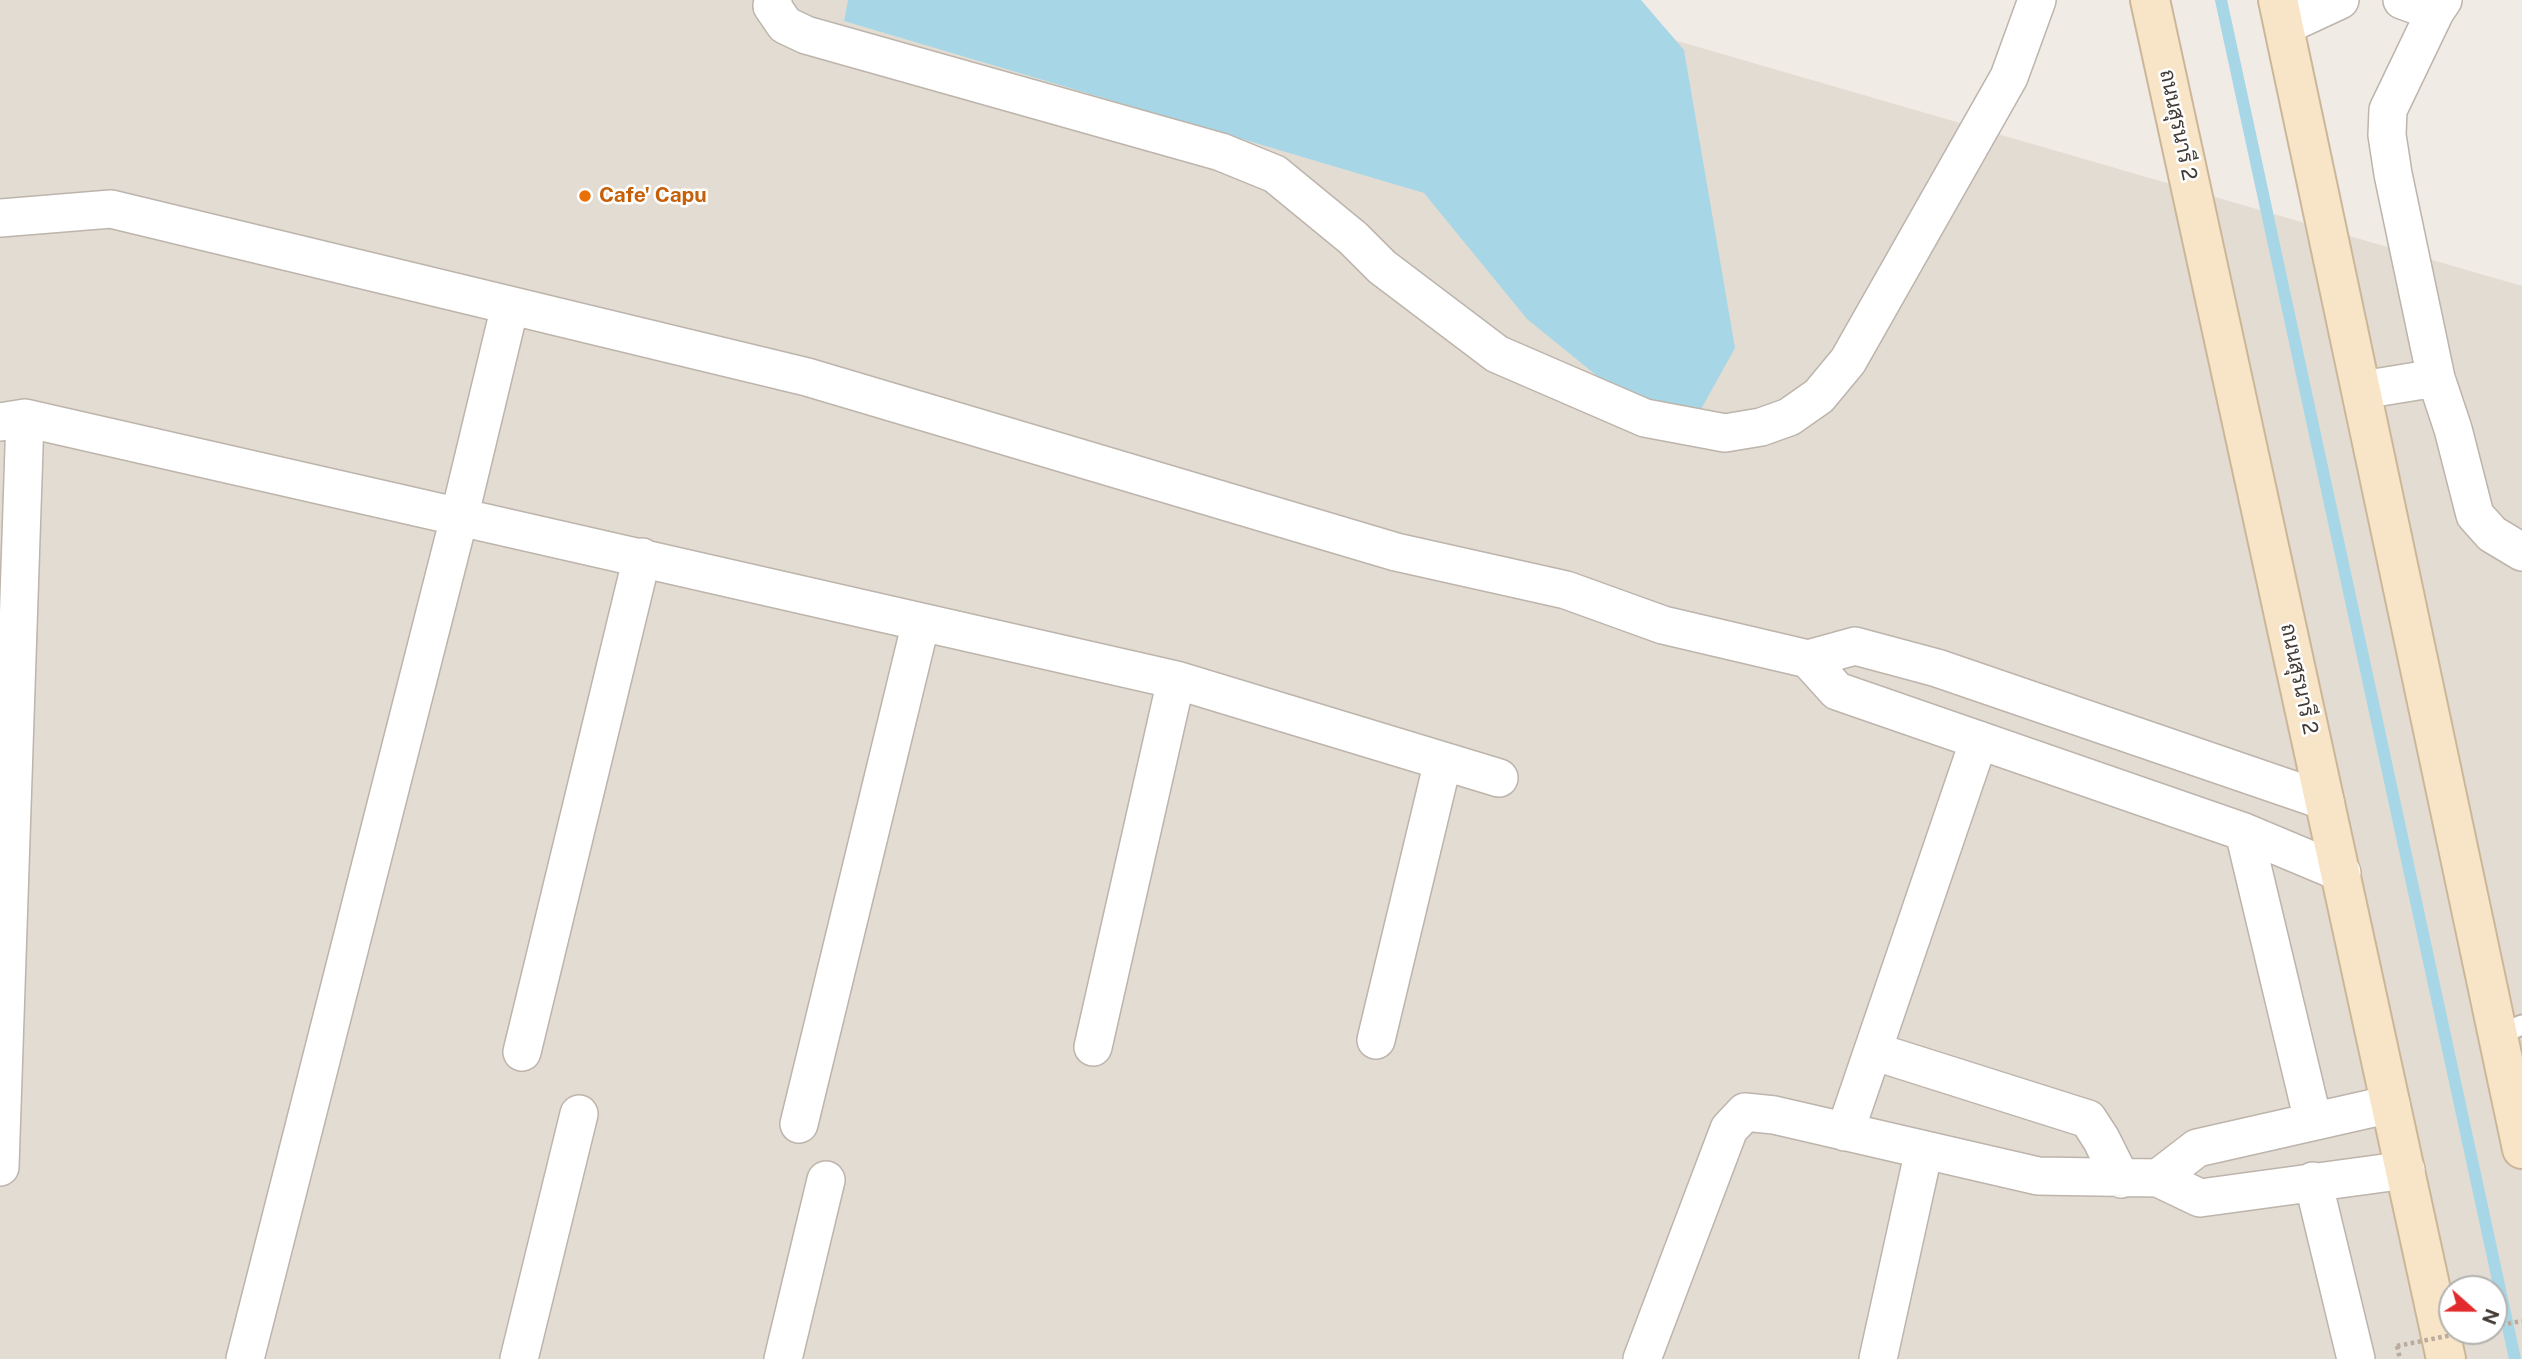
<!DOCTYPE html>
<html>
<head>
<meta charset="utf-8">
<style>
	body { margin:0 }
	#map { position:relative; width:2522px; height:1359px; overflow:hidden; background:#f0ebe5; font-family:"Public Sans",sans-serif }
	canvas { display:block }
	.north { position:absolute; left:2438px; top:1275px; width:70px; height:70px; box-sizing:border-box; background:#fff; border:2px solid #b3b1ae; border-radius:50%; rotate:111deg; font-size:19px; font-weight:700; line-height:28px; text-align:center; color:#423b35 }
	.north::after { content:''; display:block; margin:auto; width:24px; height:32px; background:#e12b2c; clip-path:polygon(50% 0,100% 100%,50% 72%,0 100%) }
</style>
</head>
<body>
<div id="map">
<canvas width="2522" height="1359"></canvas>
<div class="north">N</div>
</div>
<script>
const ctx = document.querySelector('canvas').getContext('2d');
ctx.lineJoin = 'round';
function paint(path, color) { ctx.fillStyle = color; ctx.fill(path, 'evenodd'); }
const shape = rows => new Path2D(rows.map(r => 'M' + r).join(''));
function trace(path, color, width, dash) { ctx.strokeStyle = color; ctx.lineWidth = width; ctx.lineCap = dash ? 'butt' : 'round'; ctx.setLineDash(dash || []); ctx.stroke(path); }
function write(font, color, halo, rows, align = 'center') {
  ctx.font = font + ' "Public Sans",Sarabun,sans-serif'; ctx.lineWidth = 5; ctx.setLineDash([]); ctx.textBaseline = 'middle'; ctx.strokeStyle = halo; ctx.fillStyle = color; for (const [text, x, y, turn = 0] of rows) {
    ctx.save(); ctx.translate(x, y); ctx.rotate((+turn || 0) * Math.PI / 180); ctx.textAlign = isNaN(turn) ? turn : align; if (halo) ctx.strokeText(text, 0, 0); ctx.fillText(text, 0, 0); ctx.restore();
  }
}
const residential = shape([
	[0,0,1536,0,2522,286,2522,1359,0,1359],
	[2452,1289,2494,1289,2494,1331,2452,1331]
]);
const water = shape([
	[848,0,1641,0,1684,50,1735,348,1700,411,1628,401,1527,319,1424,193,844,21]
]);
const stream = shape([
	[2221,0,2515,1359]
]);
const path = shape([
	[2494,1326,2522,1321],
	[2397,1346,2400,1359]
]);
const lane = shape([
	[2498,1035,2522,1025]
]);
const street = shape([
	[773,0,772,6,785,25,806,35,1221,152,1275,174,1353,238,1382,267,1497,354,1645,418,1725,433,1761,427,1789,417,1819,396,1848,361,2009,77,2037,0],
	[2402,0,2435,12],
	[2284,26,2340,0],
	[0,218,111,209,807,377,1396,552,1566,590,1663,625,1808,659,1855,646,1937,668,2325,801],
	[2436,378,2393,174,2387,135,2388,110,2435,12,2443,0],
	[2362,390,2436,378,2453,429,2475,515,2492,534,2522,552],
	[0,422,25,418,1176,680,1499,778],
	[1808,659,1837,691,2244,832,2342,873],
	[2244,832,2313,1121],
	[1376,1040,1443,761],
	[1093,1047,1176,680],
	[1873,1051,2088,1119,2101,1139,2121,1179],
	[522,1052,642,557],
	[799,1124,921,622],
	[1845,1132,1979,740],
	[0,1167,25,418],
	[2158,1178,2197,1148,2391,1104],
	[2313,1181,2356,1359],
	[245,1359,459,518,510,306],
	[519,1359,579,1114],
	[783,1359,826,1180],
	[1642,1359,1729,1129,1745,1112,1774,1115,2038,1176,2158,1178,2200,1198,2406,1170],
	[1878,1359,1924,1150]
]);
const secondary = shape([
	[2150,0,2446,1359],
	[2278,0,2522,1149]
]);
const pathBridge = shape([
	[2397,1346,2472,1331]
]);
const markers = [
	[585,196,7,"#e8710a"]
];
const streetNames = [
	["ถนนสุรนารี 2",2178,125,78],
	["ถนนสุรนารี 2",2299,679,78]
];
const foodNames = [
	["Cafe' Capu",599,196]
];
paint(residential, '#e3dcd3');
paint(water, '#a7d7e7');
trace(stream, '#a7d7e7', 12);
trace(lane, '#bdb4ac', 23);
trace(street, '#bdb4ac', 40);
trace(secondary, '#cbb699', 42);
trace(path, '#baab9c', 4.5, [3.5, 3.5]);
trace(lane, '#fff', 19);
trace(street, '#fff', 37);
trace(secondary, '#f8e4c7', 38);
trace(pathBridge, '#baab9c', 4.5, [3.5, 3.5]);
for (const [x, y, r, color] of markers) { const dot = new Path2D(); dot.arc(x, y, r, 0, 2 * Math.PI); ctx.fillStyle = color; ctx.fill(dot); trace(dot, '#fff', 2.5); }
write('21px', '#423b35', '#fff', streetNames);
write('bold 21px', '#c56008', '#fff', foodNames, 'left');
</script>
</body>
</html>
